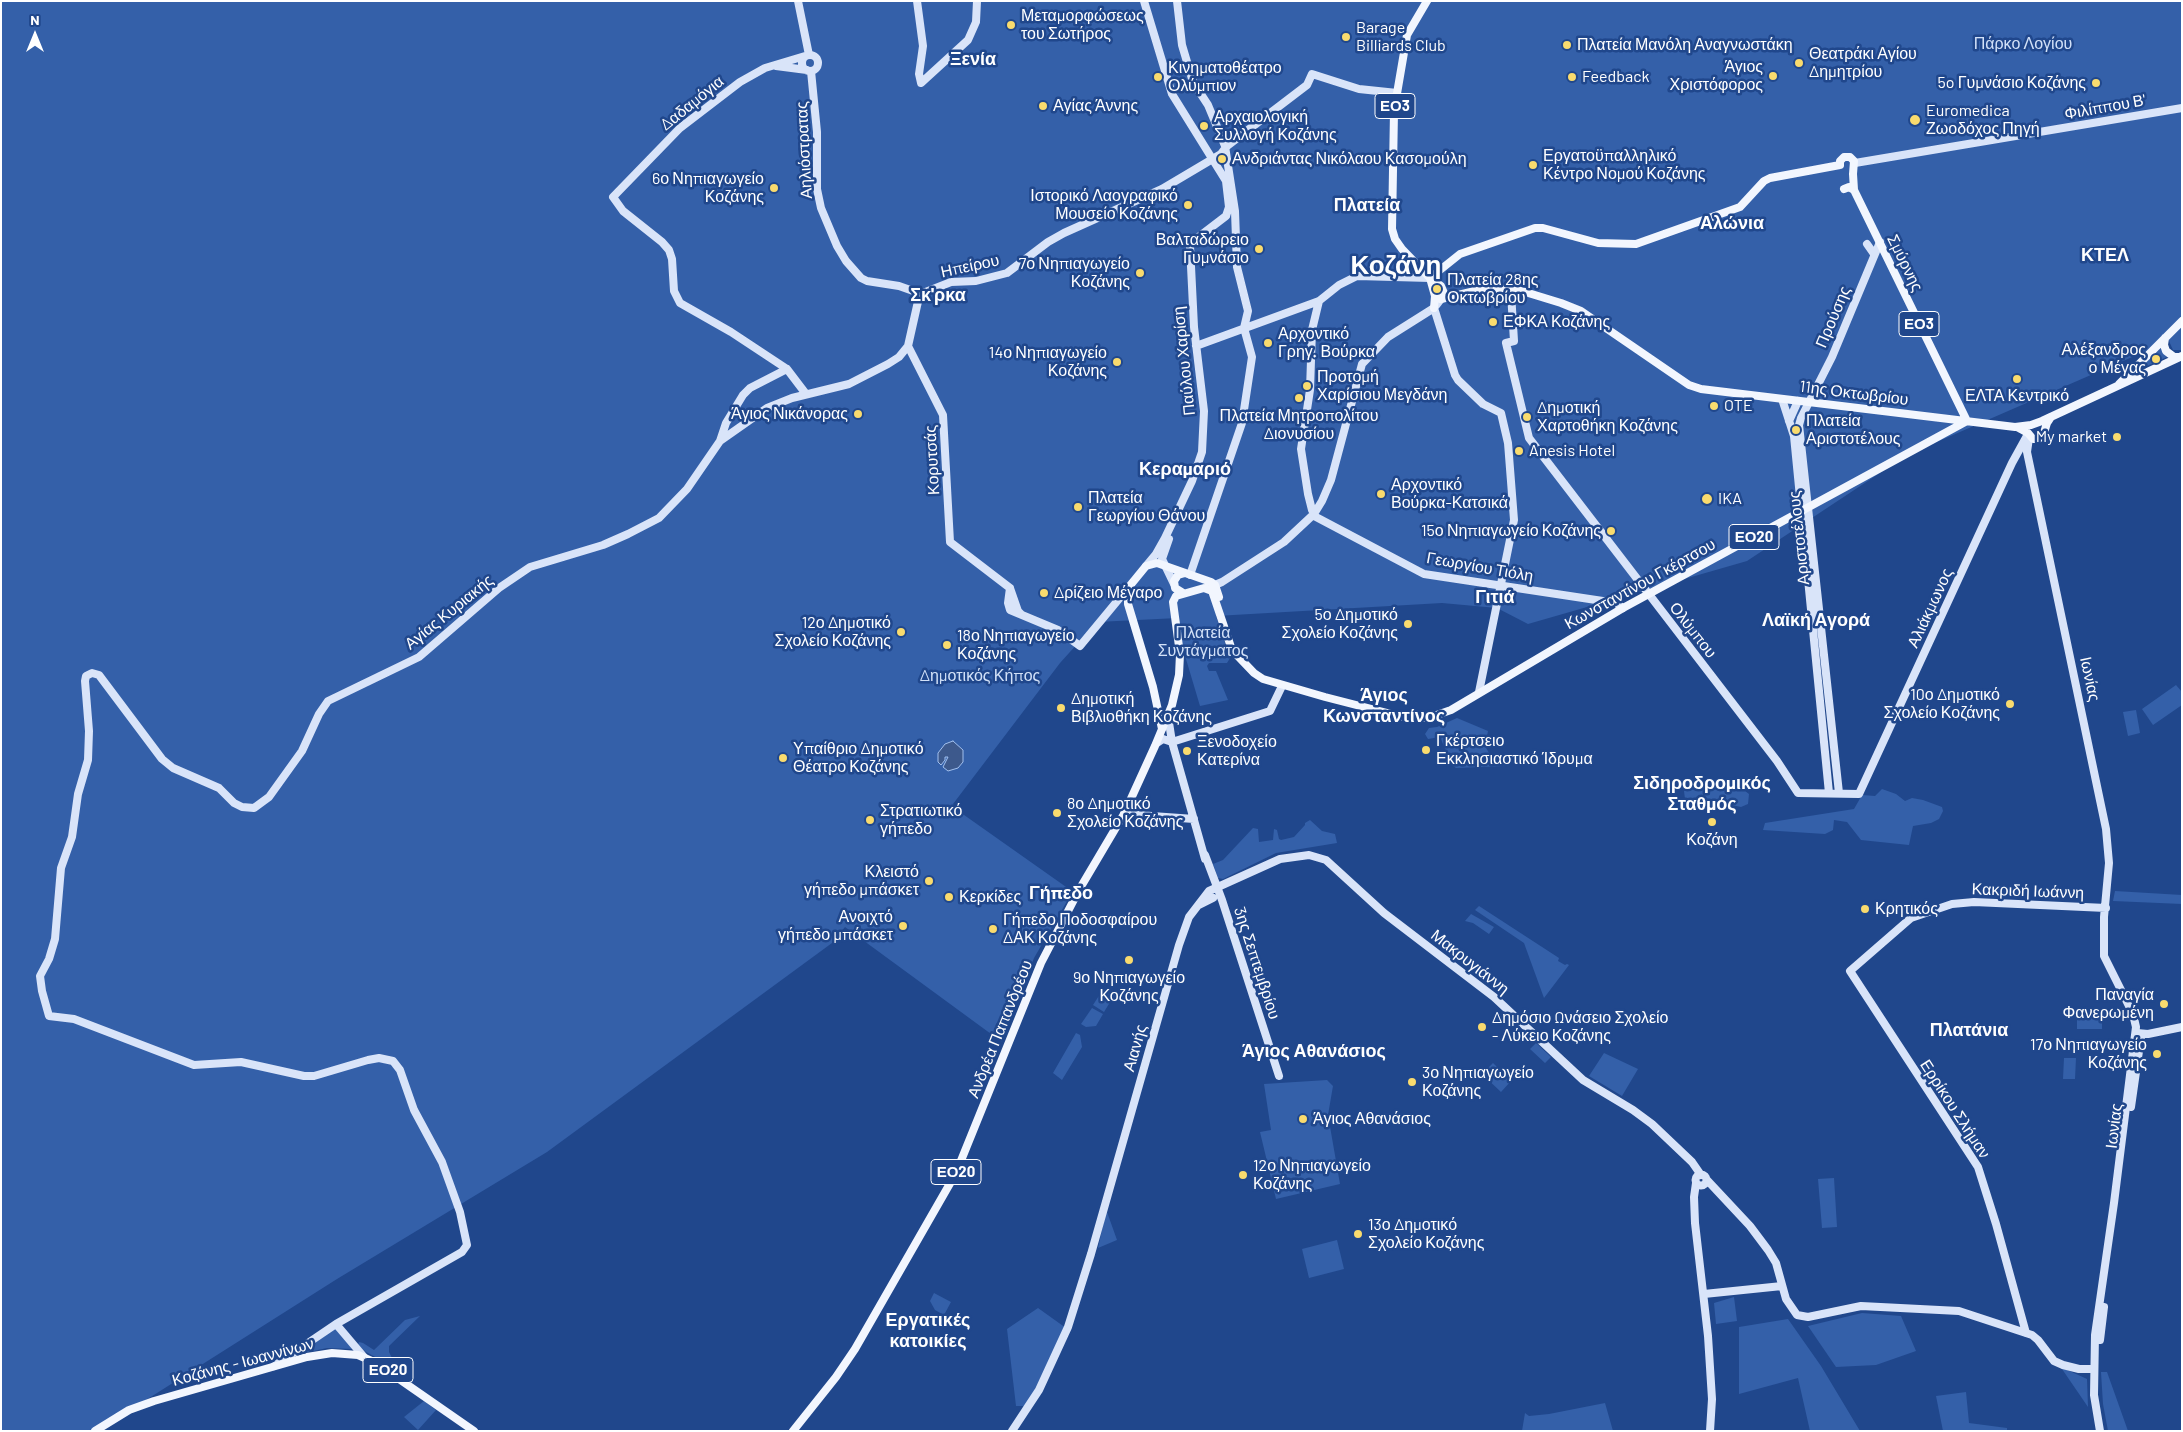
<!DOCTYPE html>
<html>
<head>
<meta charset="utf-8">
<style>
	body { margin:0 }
	#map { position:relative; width:2183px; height:1432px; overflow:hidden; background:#20478c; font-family:Barlow,sans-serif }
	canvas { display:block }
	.frame { position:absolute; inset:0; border:2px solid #fff; pointer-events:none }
	.north { position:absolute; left:10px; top:10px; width:50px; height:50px; -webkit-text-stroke:4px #20478c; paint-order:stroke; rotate:0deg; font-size:14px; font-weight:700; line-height:20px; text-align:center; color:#fff }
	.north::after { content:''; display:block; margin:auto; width:18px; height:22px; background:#fff; clip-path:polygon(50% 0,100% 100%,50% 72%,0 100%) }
</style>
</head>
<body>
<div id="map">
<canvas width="2183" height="1432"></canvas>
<div class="frame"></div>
<div class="north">N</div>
</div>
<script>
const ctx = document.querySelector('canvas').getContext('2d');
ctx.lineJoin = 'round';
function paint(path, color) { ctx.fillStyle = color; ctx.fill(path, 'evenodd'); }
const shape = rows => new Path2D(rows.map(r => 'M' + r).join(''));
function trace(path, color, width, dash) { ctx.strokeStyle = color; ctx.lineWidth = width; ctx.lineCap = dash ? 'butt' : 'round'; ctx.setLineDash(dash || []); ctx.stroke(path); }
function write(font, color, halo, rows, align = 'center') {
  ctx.font = font + ' Barlow,sans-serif'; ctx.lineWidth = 5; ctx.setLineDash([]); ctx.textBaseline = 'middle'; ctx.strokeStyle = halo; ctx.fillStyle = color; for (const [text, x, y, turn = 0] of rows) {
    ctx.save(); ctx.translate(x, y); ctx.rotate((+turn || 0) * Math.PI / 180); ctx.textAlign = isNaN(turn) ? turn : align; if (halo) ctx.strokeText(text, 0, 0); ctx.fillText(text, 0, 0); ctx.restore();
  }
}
const green = shape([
	[1,1,2182,1,2182,350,2173,350,2169,341,1907,455,1747,561,1528,624,1497,608,1442,603,1216,616,1230,658,1227,663,1209,663,1207,666,1209,671,1216,671,1228,700,1200,706,1183,649,1178,618,1097,622,1060,663,953,804,957,810,1069,889,1070,896,1034,958,1002,1042,845,927,832,943,547,1152,337,1279,97,1431,1,1431],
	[2161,348,2167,357,2138,370,2138,369],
	[2176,685,2182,692,2182,705,2153,725,2142,709],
	[2136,710,2140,733,2128,736,2123,712],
	[1457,718,1488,731,1485,746,1489,753,1498,754,1506,766,1456,768,1452,765,1440,737,1428,739,1425,734,1429,728,1437,727],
	[1701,780,1729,781,1736,784,1749,794,1748,804,1741,807,1727,804,1687,802,1685,799,1684,791,1691,785],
	[1882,789,1896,794,1905,801,1912,798,1923,800,1942,807,1943,811,1939,819,1931,823,1913,826,1909,845,1861,840,1847,822,1834,820,1833,830,1825,834,1763,830,1765,823,1854,809,1862,795,1875,796],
	[1310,820,1322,831,1335,834,1337,843,1276,853,1223,879,1218,878,1213,864,1223,860,1253,828,1258,829,1259,842,1273,840,1274,829,1277,830,1279,839,1281,840,1294,837,1305,825,1305,823],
	[2115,891,2182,895,2182,904,2113,901],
	[1479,906,1559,958,1558,961,1565,965,1567,964,1569,965,1544,998,1524,943,1475,910],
	[1471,914,1494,927,1489,934,1473,923,1465,921],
	[1104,988,1115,994,1104,1012,1093,1005],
	[1092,1008,1103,1014,1096,1026,1086,1027,1081,1024],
	[2077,1013,2102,1013,2102,1029,2077,1029],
	[1076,1033,1080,1035,1082,1047,1062,1080,1053,1073],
	[1536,1043,1551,1057,1545,1063,1530,1049],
	[1604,1053,1638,1069,1622,1096,1589,1076],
	[2064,1058,2076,1058,2075,1079,2063,1079],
	[1493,1063,1511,1081,1501,1092,1482,1074],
	[1327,1080,1333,1086,1328,1115,1340,1184,1276,1199,1260,1132,1271,1130,1264,1084],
	[1834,1178,1837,1227,1822,1228,1818,1179],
	[1106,1212,1107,1212,1117,1240,1098,1248],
	[1337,1240,1344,1269,1309,1278,1302,1249],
	[934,1293,951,1302,944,1315,935,1310,930,1301],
	[1734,1297,1737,1321,1716,1324,1714,1303],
	[1038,1308,1066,1328,1032,1395,1025,1406,1016,1406,1007,1329],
	[1862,1313,1901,1316,1916,1351,1876,1365,1836,1367,1808,1326],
	[420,1316,389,1346,389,1352,395,1364,394,1367,366,1352,358,1345,359,1342,363,1343,374,1350,405,1320],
	[1788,1319,1821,1366,1860,1431,1810,1431,1798,1378,1739,1394,1739,1327],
	[335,1328,353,1349,327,1348,304,1353,317,1338],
	[2063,1368,2087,1379,2088,1407,2062,1369],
	[2101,1372,2107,1372,2128,1431,2108,1431,2103,1404],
	[1966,1392,1969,1423,2007,1428,2007,1431,1943,1431,1936,1396],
	[424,1401,436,1410,418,1430,404,1417],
	[1605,1403,1613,1431,1522,1431,1525,1413,1529,1416,1549,1414]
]);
const water = shape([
	[953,741,963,750,963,762,958,768,948,771,943,767,948,757,945,757,945,760,941,765,938,762,938,753,945,744,953,741]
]);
const secondary = shape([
	[798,1,809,55],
	[917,1,923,46,919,74,921,83,968,40,976,22,977,1],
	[1144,1,1172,94,1226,181,1229,207,1226,216],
	[1177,1,1182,45,1193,82,1208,105,1225,146,1235,211,1237,267,1248,311,1244,328],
	'802 63a8 8 0 1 1 16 0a8 8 0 1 1-16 0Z',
	[805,56,765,68,740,82,680,128,613,197,623,211,662,242,669,250,672,259,674,291,680,303,731,332,787,369,806,394],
	[776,66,807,70],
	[811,71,817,132,817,189,821,208,837,246,846,261,861,278,867,281,899,286,916,292],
	[1855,163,2182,108],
	[1867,244,1874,254],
	[1512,288,1511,293,1514,341,1506,343,1529,438,1777,761,1798,793,1859,794,2012,463,2028,434],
	[923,293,951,282,976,281,1007,273,1048,242,1064,233,1162,189,1221,154,1227,146,1307,85,1312,74,1359,89,1397,93],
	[919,297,908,346,943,415,950,542,1010,588,1018,611,1021,614],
	[1319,301,1312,330,1310,390,1301,449,1308,494,1312,510,1316,517,1424,574,1616,603,1623,608],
	[1434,308,1455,375,1458,380,1483,404,1501,413,1508,443,1514,520,1479,692],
	[1196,346,1319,301,1339,285,1357,276,1430,278],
	[1782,399,1794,436,1829,793],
	[1789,421,1798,401],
	[2029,438,2027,452,2106,829,2109,863,2104,917,2104,956,2133,1014,2136,1027,2114,1203,2095,1335,2094,1395,2100,1431],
	[720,441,726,423,743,395,750,388,787,369],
	[1169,539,1162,559,1174,584],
	[1146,566,1156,554,1165,538,1192,481,1202,452,1204,411,1194,327,1190,246,1192,242,1226,216],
	[1190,575,1242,423,1252,357,1244,328],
	[1210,587,1222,582,1284,542,1314,514,1322,501,1331,480,1362,364,1388,337,1434,308,1441,299],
	[1010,588,1008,603,1010,610,1058,630,1080,646,1128,588],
	[1168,716,1172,742,1205,859],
	[1157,743,1163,739,1172,742,1270,711,1282,686],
	[1839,793,1799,425,1801,418,1832,357,1880,242],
	[1124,814,1194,819],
	[1205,855,1222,900,1279,1076],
	[1199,905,1213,898],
	[2137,1033,2148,1034,2182,1027],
	[2131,1107,2141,1037],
	'1695.5 1180a5.5 5.5 0 1 1 11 0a5.5 5.5 0 1 1-11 0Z',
	[1707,1180,1750,1226,1768,1250,1776,1263,1786,1299,1797,1315,1808,1317,1861,1306,1959,1311,2032,1335,2038,1340,2054,1361,2063,1365,2079,1369,2094,1369],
	[1696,1183,1694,1197,1695,1223,1708,1336,1712,1399,1710,1431],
	[1704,1294,1782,1286],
	[336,1324,364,1357],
	[2026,1333,1996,1224,1978,1167,1850,971,1911,918,1952,904,1974,902,2106,908],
	[2100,1340,2104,1307],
	[274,1366,336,1324,462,1252,467,1245,460,1212,442,1162,414,1110,400,1070,393,1061,379,1058,368,1060,314,1076,304,1076,241,1062,194,1065,74,1019,49,1016,42,991,40,976,49,959,55,939,61,868,72,837,78,794,88,760,89,731,85,681,86,676,92,673,99,675,162,759,173,768,219,788,234,803,242,807,254,808,269,797,302,751,319,714,328,701,419,657,499,588,530,567,603,545,628,534,659,518,687,489,720,441,767,408,792,398,849,384,888,364,899,357,908,346],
	[1012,1431,1039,1390,1068,1327,1091,1254,1179,945,1189,917,1209,891,1280,859,1309,855,1326,860,1384,913,1494,997,1583,1080,1633,1110,1652,1124,1692,1162,1701,1175]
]);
const primary = shape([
	[1427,1,1407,35,1394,111,1392,229,1395,239,1402,249,1430,278,1441,286,1444,293,1441,299],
	[1840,165,1840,161,1844,157,1850,157,1854,161,1853,174,1854,190,1967,421],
	[1844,189,1849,187,1854,190],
	[1430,278,1460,254,1535,228,1543,228,1598,243,1636,244,1740,207,1764,181,1770,178,1840,165],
	[1430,278,1435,296,1441,299],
	[1441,299,1475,291,1512,288,1561,303,1581,311,1689,385,1701,389,2015,427,2031,425,2042,421,2182,356],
	[1434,308,1435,296],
	[2165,338,2164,345,2166,351,2174,357,2181,357],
	[2119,384,2182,321],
	[2017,427,2028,433,2033,439,2038,439,2043,436,2047,423,2051,417],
	[1183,593,1175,588,1174,581,1178,575,1185,573],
	[1162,729,1153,687,1128,604,1128,588,1146,566,1157,563,1211,582,1215,585,1219,597],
	[95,1431,129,1410,154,1401,307,1357,332,1353,358,1355,376,1363,474,1431],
	[793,1431,836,1377,855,1349,956,1173,1041,963,1079,890,1124,814,1155,746,1172,705,1179,675,1180,654,1173,602,1176,596,1204,588,1212,591,1232,650,1254,673,1263,679,1325,697,1403,717,1428,718,1451,710,1623,608,1967,421]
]);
const markers = [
	[1011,25,5,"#f9db6e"],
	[1346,37,5,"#f9db6e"],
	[1567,45,5,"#f9db6e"],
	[1799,63,5,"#f9db6e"],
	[1773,76,5,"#f9db6e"],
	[1158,77,5,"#f9db6e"],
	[1572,77,5,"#f9db6e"],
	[2096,83,5,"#f9db6e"],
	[1043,106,5,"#f9db6e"],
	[1915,120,6,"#f9db6e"],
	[1204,126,5,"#f9db6e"],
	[1222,159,5,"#f9db6e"],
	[1533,165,5,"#f9db6e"],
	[774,188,5,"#f9db6e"],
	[1188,205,5,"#f9db6e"],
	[1259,249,5,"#f9db6e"],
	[1140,273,5,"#f9db6e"],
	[1437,289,5,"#f9db6e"],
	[1493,322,5,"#f9db6e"],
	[1268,343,5,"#f9db6e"],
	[2156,359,5,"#f9db6e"],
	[1117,362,5,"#f9db6e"],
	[2017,379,5,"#f9db6e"],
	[1307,386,5,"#f9db6e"],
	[1299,398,5,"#f9db6e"],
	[1714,406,5,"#f9db6e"],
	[858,414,5,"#f9db6e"],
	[1527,417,5,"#f9db6e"],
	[1796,430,5,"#f9db6e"],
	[2117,437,5,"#f9db6e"],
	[1519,451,5,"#f9db6e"],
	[1381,494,5,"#f9db6e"],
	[1707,499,6,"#f9db6e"],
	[1078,507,5,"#f9db6e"],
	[1611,531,5,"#f9db6e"],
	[1044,593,5,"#f9db6e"],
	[1408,624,5,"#f9db6e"],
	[901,632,5,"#f9db6e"],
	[947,645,5,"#f9db6e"],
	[2010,704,5,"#f9db6e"],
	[1061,708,5,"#f9db6e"],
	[1426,750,5,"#f9db6e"],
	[1187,751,5,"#f9db6e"],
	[783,758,5,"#f9db6e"],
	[1057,813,5,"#f9db6e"],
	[870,820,5,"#f9db6e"],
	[1712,822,5,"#f9db6e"],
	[929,881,5,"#f9db6e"],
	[949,897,5,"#f9db6e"],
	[1865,909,5,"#f9db6e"],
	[903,926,5,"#f9db6e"],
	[993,929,5,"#f9db6e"],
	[1129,960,5,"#f9db6e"],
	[2164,1004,5,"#f9db6e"],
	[1482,1027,5,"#f9db6e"],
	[2157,1054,5,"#f9db6e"],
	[1412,1082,5,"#f9db6e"],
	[1303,1119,5,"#f9db6e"],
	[1243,1175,5,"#f9db6e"],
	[1358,1234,5,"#f9db6e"]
];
const shields = [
	[1395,106,40],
	[1919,324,40],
	[1754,537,50],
	[956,1172,50],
	[388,1370,50]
];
const shieldNames = [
	["ΕΟ3",1395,106],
	["ΕΟ3",1919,324],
	["ΕΟ20",1754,537],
	["ΕΟ20",956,1172],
	["ΕΟ20",388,1370]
];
const poiNames = [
	["Μεταμορφώσεως",1021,16],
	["του Σωτήρος",1021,34],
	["Barage",1356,28],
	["Billiards Club",1356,46],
	["Πλατεία Μανόλη Αναγνωστάκη",1577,45],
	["Θεατράκι Αγίου",1809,54],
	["Δημητρίου",1809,72],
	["Άγιος",1763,67,"right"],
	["Χριστόφορος",1763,85,"right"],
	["Κινηματοθέατρο",1168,68],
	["Ολύμπιον",1168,86],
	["Feedback",1582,77],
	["5o Γυμνάσιο Κοζάνης",2086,83,"right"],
	["Αγίας Άννης",1053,106],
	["Euromedica",1926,111],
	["Ζωοδόχος Πηγή",1926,129],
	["Αρχαιολογική",1214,117],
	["Συλλογή Κοζάνης",1214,135],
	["Εργατοϋπαλληλικό",1543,156],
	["Κέντρο Νομού Κοζάνης",1543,174],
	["Ανδριάντας Νικόλαου Κασομούλη",1232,159],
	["6ο Νηπιαγωγείο",764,179,"right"],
	["Κοζάνης",764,197,"right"],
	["Ιστορικό Λαογραφικό",1178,196,"right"],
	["Μουσείο Κοζάνης",1178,214,"right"],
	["Βαλταδώρειο",1249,240,"right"],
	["Γυμνάσιο",1249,258,"right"],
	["7ο Νηπιαγωγείο",1130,264,"right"],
	["Κοζάνης",1130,282,"right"],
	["Πλατεία 28ης",1447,280],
	["Οκτωβρίου",1447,298],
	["ΕΦΚΑ Κοζάνης",1503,322],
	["Αρχοντικό",1278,334],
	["Γρηγ. Βούρκα",1278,352],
	["Αλέξανδρος",2146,350,"right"],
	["ο Μέγας",2146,368,"right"],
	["14ο Νηπιαγωγείο",1107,353,"right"],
	["Κοζάνης",1107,371,"right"],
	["Προτομή",1317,377],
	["Χαρίσιου Μεγδάνη",1317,395],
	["ΕΛΤΑ Κεντρικό",2017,396,"center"],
	["OTE",1724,406],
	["Δημοτική",1537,408],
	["Χαρτοθήκη Κοζάνης",1537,426],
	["Άγιος Νικάνορας",848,414,"right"],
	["Πλατεία Μητροπολίτου",1299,416,"center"],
	["Διονυσίου",1299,434,"center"],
	["Πλατεία",1806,421],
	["Αριστοτέλους",1806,439],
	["My market",2107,437,"right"],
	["Anesis Hotel",1529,451],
	["Αρχοντικό",1391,485],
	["Βούρκα-Κατσικά",1391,503],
	["Πλατεία",1088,498],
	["Γεωργίου Θάνου",1088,516],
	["IKA",1718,499],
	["15ο Νηπιαγωγείο Κοζάνης",1601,531,"right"],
	["Δρίζειο Μέγαρο",1054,593],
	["5ο Δημοτικό",1398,615,"right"],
	["Σχολείο Κοζάνης",1398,633,"right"],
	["12ο Δημοτικό",891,623,"right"],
	["Σχολείο Κοζάνης",891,641,"right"],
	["18ο Νηπιαγωγείο",957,636],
	["Κοζάνης",957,654],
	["10ο Δημοτικό",2000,695,"right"],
	["Σχολείο Κοζάνης",2000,713,"right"],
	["Δημοτική",1071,699],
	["Βιβλιοθήκη Κοζάνης",1071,717],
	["Γκέρτσειο",1436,741],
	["Εκκλησιαστικό Ίδρυμα",1436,759],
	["Ξενοδοχείο",1197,742],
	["Κατερίνα",1197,760],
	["Υπαίθριο Δημοτικό",793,749],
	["Θέατρο Κοζάνης",793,767],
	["8ο Δημοτικό",1067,804],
	["Σχολείο Κοζάνης",1067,822],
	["Στρατιωτικό",880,811],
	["γήπεδο",880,829],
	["Κοζάνη",1712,840,"center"],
	["Κλειστό",919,872,"right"],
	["γήπεδο μπάσκετ",919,890,"right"],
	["Κερκίδες",959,897],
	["Κρητικός",1875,909],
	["Ανοιχτό",893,917,"right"],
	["γήπεδο μπάσκετ",893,935,"right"],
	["Γήπεδο Ποδοσφαίρου",1003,920],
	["ΔΑΚ Κοζάνης",1003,938],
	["9ο Νηπιαγωγείο",1129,978,"center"],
	["Κοζάνης",1129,996,"center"],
	["Παναγία",2154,995,"right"],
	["Φανερωμένη",2154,1013,"right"],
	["Δημόσιο Ωνάσειο Σχολείο",1492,1018],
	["- Λύκειο Κοζάνης",1492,1036],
	["17ο Νηπιαγωγείο",2147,1045,"right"],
	["Κοζάνης",2147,1063,"right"],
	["3ο Νηπιαγωγείο",1422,1073],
	["Κοζάνης",1422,1091],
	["Άγιος Αθανάσιος",1313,1119],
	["12ο Νηπιαγωγείο",1253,1166],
	["Κοζάνης",1253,1184],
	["13ο Δημοτικό",1368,1225],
	["Σχολείο Κοζάνης",1368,1243]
];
const parkNames = [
	["Πάρκο Λογίου",2023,44],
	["Πλατεία",1203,633],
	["Συντάγματος",1203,651],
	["Δημοτικός Κήπος",980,676]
];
const streetNames = [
	["Δαδαμόγια",692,103,-39],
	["Φιλίππου Β'",2105,107,-10],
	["Αηλιόστρατας",804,150,-93],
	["Σμύρνης",1905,263,64],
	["Ηπείρου",970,266,-12],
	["Προύσης",1833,317,-67],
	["Παύλου Χαρίση",1184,361,-96],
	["11ης Οκτωβρίου",1854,393,7],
	["Κορυτσάς",932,460,-93],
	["Αριστοτέλους",1799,538,-96],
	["Γεωργίου Τιόλη",1480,567,10],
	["Κωνσταντίνου Γκέρτσου",1640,584,-29],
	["Αλιάκμωνος",1930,608,-65],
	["Αγίας Κυριακής",449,612,-39],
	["Ολύμπου",1693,630,52],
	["Ιωνίας",2090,679,78],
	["Κακριδή Ιωάννη",2028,891,2],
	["Μακρυγιάννη",1470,962,38],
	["3ης Σεπτεμβρίου",1257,963,72],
	["Ανδρέα Παπανδρέου",1000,1029,-68],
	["Αιανής",1135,1048,-74],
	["Ερρίκου Σλήμαν",1955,1109,57],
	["Ιωνίας",2114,1126,-83],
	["Κοζάνης - Ιωαννίνων",243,1362,-15]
];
const neighbourhoodNames = [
	["Ξενία",973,59],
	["Πλατεία",1367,205],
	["Αλώνια",1732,223],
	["ΚΤΕΛ",2105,255],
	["Σκ'ρκα",938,295],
	["Κεραμαριό",1185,469],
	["Γιτιά",1495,597],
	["Λαϊκή Αγορά",1816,620],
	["Άγιος",1384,695],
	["Κωνσταντίνος",1384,716],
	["Σιδηροδρομικός",1702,783],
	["Σταθμός",1702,804],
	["Γήπεδο",1061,893],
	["Πλατάνια",1969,1030],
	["Άγιος Αθανάσιος",1314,1051],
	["Εργατικές",928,1320],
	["κατοικίες",928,1341]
];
const townNames = [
	["Κοζάνη",1396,265]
];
paint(green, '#3460a9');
paint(water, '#3d598c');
trace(water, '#a1bfed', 1);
trace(secondary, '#d9e4f9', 8);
trace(primary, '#f2f6fe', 8);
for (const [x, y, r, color] of markers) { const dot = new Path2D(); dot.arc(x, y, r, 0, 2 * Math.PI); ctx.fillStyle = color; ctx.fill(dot); trace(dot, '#20478c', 2); }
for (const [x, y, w] of shields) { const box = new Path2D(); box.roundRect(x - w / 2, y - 12.5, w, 25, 4); ctx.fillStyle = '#20478c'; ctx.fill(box); trace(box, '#fff', 1); }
write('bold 15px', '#fff', null, shieldNames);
write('16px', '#fff', '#20478c', poiNames, 'left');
write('16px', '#d2e1f8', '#20478c', parkNames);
write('16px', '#fff', '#20478c', streetNames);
write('bold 18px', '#fff', '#20478c', neighbourhoodNames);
write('bold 26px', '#fff', '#20478c', townNames);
</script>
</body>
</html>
